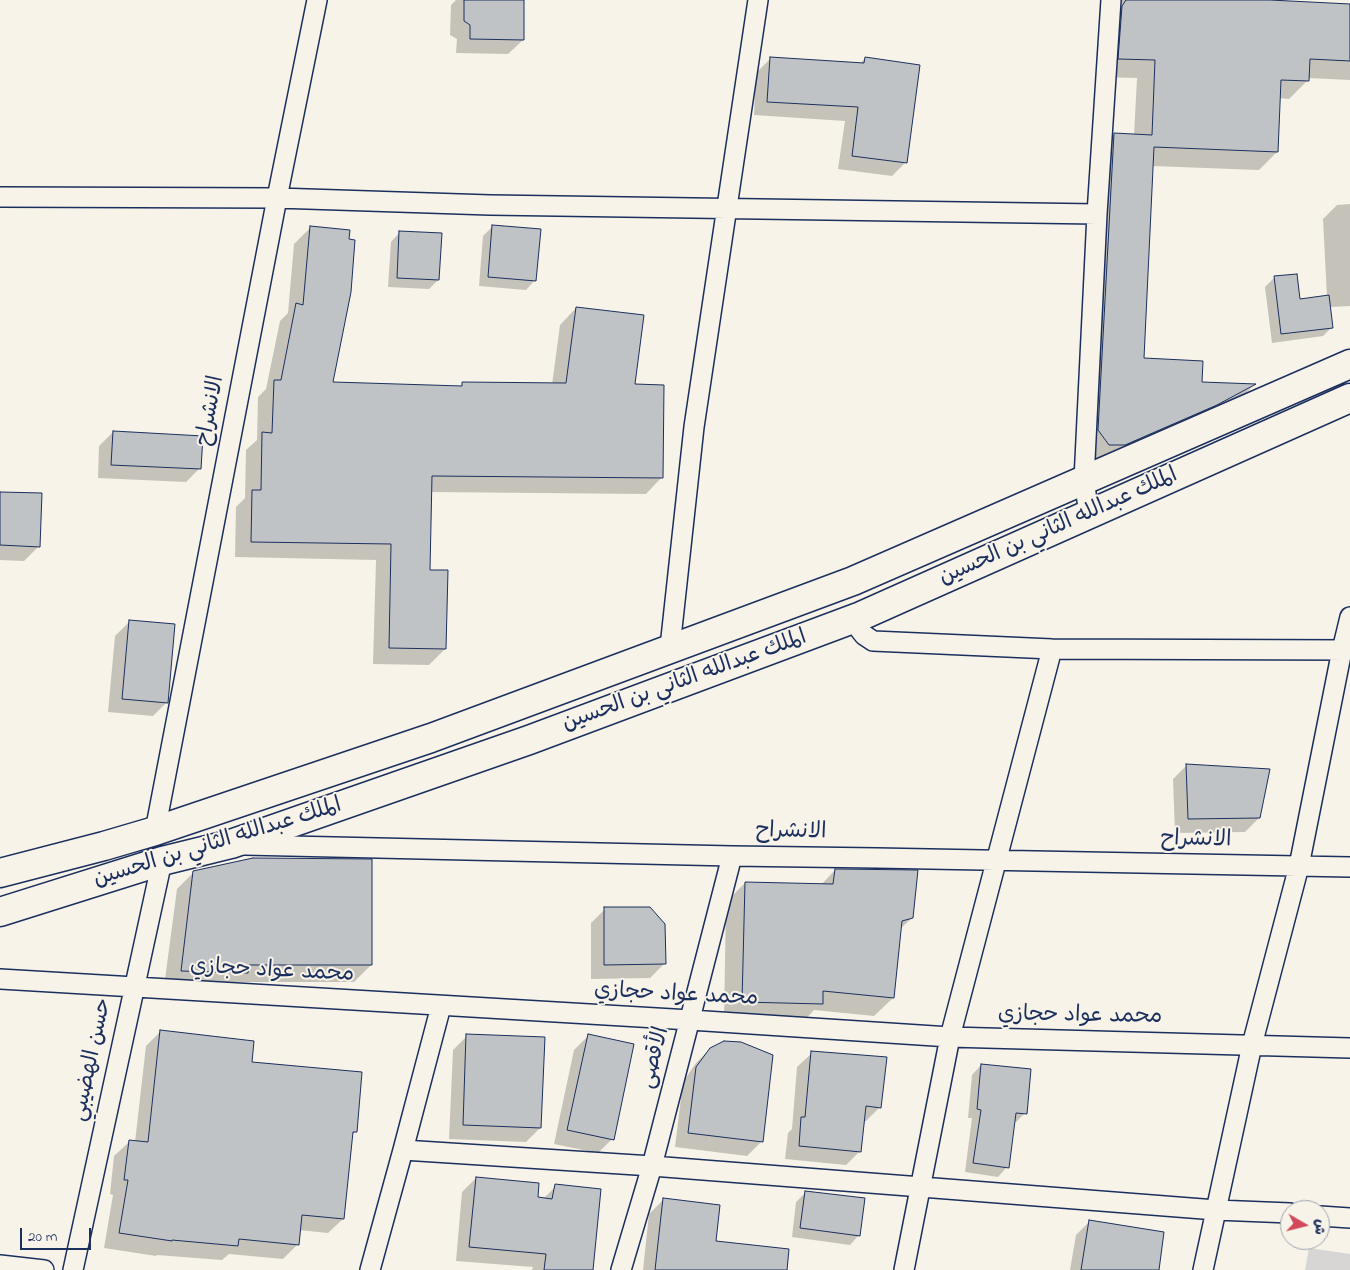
<!DOCTYPE html>
<html>
<head>
<meta charset="utf-8">
<style>
	body { margin:0 }
	#map { position:relative; width:1350px; height:1270px; overflow:hidden; background:#f7f3e8; font-family:"Indie Flower","Playpen Sans Arabic",sans-serif }
	canvas { display:block }
	.north { position:absolute; left:1280px; top:1200px; width:50px; height:50px; box-sizing:border-box; background:#f7f3e8; border:1px solid #9fa5b1; border-radius:50%; rotate:98deg; font-size:14px; font-weight:700; line-height:20px; text-align:center; color:#1b2f5e }
	.north::after { content:''; display:block; margin:auto; width:18px; height:22px; background:#d1495b; clip-path:polygon(50% 0,100% 100%,50% 72%,0 100%) }
	.scale { position:absolute; left:20px; top:1228px; width:71px; height:22px; box-sizing:border-box; border:2px solid #1b2f5e; border-top:0; padding-left:6px; font-size:15px; line-height:18px; white-space:nowrap; color:#1b2f5e; -webkit-text-stroke:4px #f7f3e8; paint-order:stroke }
</style>
</head>
<body>
<div id="map">
<canvas width="1350" height="1270"></canvas>
<div class="north">ش</div>
<div class="scale">20 m</div>
</div>
<script>
const ctx = document.querySelector('canvas').getContext('2d');
ctx.lineJoin = 'round';
function paint(path, color) { ctx.fillStyle = color; ctx.fill(path, 'evenodd'); }
const shape = rows => new Path2D(rows.map(r => 'M' + r).join(''));
function trace(path, color, width, dash) { ctx.strokeStyle = color; ctx.lineWidth = width; ctx.lineCap = dash ? 'butt' : 'round'; ctx.setLineDash(dash || []); ctx.stroke(path); }
function write(font, color, halo, rows, align = 'center') {
  ctx.font = font + ' "Indie Flower","Playpen Sans Arabic",sans-serif'; ctx.lineWidth = 4; ctx.setLineDash([]); ctx.textBaseline = 'middle'; ctx.strokeStyle = halo; ctx.fillStyle = color; for (const [text, x, y, turn = 0] of rows) {
    ctx.save(); ctx.translate(x, y); ctx.rotate((+turn || 0) * Math.PI / 180); ctx.textAlign = isNaN(turn) ? turn : align; if (halo) ctx.strokeText(text, 0, 0); ctx.fillText(text, 0, 0); ctx.restore();
  }
}
const green = shape([
	[1309,1248,1350,1254,1350,1270,1305,1270]
]);
const shadow = shape([
	[456,0,523,0,523,40,508,54,456,53,457,39,450,35,451,5],
	[1120,0,1244,0,1350,5,1350,80,1308,78,1308,80,1289,99,1279,98,1277,152,1259,170,1152,166,1142,359,1200,383,1253,386,1236,403,1090,463,1095,153,1114,134,1134,135,1137,78,1100,77,1108,20,1123,6],
	[865,58,906,162,892,176,838,169,845,121,754,115,756,73,770,59,860,64],
	[1350,204,1350,306,1330,307,1332,327,1323,336,1272,343,1265,287,1274,278,1299,301,1327,297,1323,219,1337,205],
	[493,226,535,280,526,290,479,286,483,236],
	[310,228,332,383,460,387,463,384,552,385,560,325,576,308,634,385,662,477,646,494,430,492,429,571,445,649,429,665,373,664,376,560,235,557,236,507,245,498,246,450,257,440,258,397,266,389,280,321,288,313,294,244],
	[400,232,438,280,429,289,388,287,391,242],
	[113,432,200,468,186,482,98,478,99,446],
	[0,493,38,547,24,561,0,560],
	[129,622,167,702,153,716,108,712,115,636],
	[1187,765,1259,818,1245,832,1175,833,1173,779],
	[835,870,912,918,899,930,893,998,874,1016,814,1010,803,1022,724,1020,726,902,745,883,821,885],
	[194,872,371,965,354,982,237,982,230,989,164,987,177,889],
	[605,909,664,964,650,978,591,979,591,923],
	[161,1031,251,1064,355,1132,351,1136,343,1219,328,1233,299,1230,298,1244,283,1259,229,1254,222,1260,157,1255,156,1256,104,1248,113,1195,110,1194,114,1156,129,1142,135,1142,146,1046],
	[467,1036,540,1128,526,1142,449,1139,453,1050],
	[588,1036,612,1139,598,1153,554,1144,574,1050],
	[710,1049,761,1142,747,1156,675,1147,683,1082,696,1063],
	[812,1053,880,1107,866,1121,863,1121,860,1151,846,1165,785,1159,788,1133,792,1129,797,1067],
	[981,1065,1025,1113,1016,1122,1014,1122,1007,1167,998,1177,965,1172,972,1118,968,1118,972,1075],
	[476,1178,543,1199,556,1186,591,1270,532,1270,533,1267,456,1261,462,1192],
	[805,1193,859,1235,850,1245,792,1237,796,1202],
	[663,1200,715,1242,785,1270,643,1270,649,1214],
	[1090,1221,1157,1270,1070,1270,1076,1235]
]);
const building = shape([
	[464,0,524,0,524,40,470,39,470,25,464,21,464,0],
	[1126,0,1270,0,1350,4,1350,61,1310,59,1309,81,1281,80,1278,152,1154,147,1144,358,1203,361,1202,382,1256,384,1217,405,1125,445,1109,445,1098,430,1114,133,1152,135,1155,60,1118,59,1122,6,1126,0],
	[770,57,864,63,865,57,920,65,907,163,852,156,858,107,767,102,770,57],
	[492,225,541,229,536,281,488,277,492,225],
	[310,226,350,230,349,239,355,240,351,292,333,382,462,386,462,382,566,383,576,307,644,315,635,384,664,385,663,478,432,476,430,570,448,570,446,649,389,648,391,544,251,542,252,490,261,490,262,432,272,433,274,380,281,380,296,303,303,305,310,226],
	[399,231,442,233,439,280,397,278,399,231],
	[1297,274,1300,299,1329,295,1333,328,1281,334,1274,276,1297,274],
	[113,431,203,436,201,469,111,465,113,431],
	[0,492,42,493,40,547,0,545,0,492],
	[129,620,175,624,168,703,122,699,129,620],
	[1186,764,1270,769,1260,818,1188,819,1186,764],
	[253,858,372,859,372,965,249,965,248,973,181,971,193,871,253,858],
	[835,869,918,870,913,918,902,921,894,998,823,991,823,1004,742,1002,745,882,833,884,835,869],
	[604,907,650,907,665,924,666,964,604,965,604,907],
	[160,1030,254,1041,252,1062,362,1072,357,1132,353,1132,344,1219,302,1215,299,1245,239,1239,238,1246,172,1240,172,1241,119,1233,128,1180,124,1180,129,1140,148,1142,160,1030],
	[466,1034,545,1037,541,1128,463,1125,466,1034],
	[588,1034,634,1044,614,1140,567,1130,588,1034],
	[724,1041,741,1042,773,1055,763,1142,688,1133,696,1067,710,1048,724,1041],
	[811,1051,887,1057,881,1108,866,1106,861,1152,799,1146,801,1117,805,1117,811,1051],
	[981,1064,1031,1069,1027,1114,1016,1113,1009,1168,973,1163,981,1110,977,1109,981,1064],
	[476,1177,539,1183,538,1197,552,1199,555,1184,601,1189,593,1270,544,1270,546,1254,469,1247,476,1177],
	[805,1191,865,1198,860,1236,800,1228,805,1191],
	[663,1198,720,1205,716,1241,789,1249,787,1270,655,1270,663,1198],
	[1089,1220,1164,1232,1159,1270,1081,1270,1089,1220]
]);
const minor = shape([
	[0,197,277,198,490,205,1097,214],
	[1089,514,1084,480,1097,214,1111,0],
	[861,616,859,623,860,630,864,635,873,641,1052,649,1350,650],
	[670,647,694,427,758,0],
	[155,831,277,198,317,0],
	[245,845,732,856,877,858,1350,867],
	[0,979,690,1020,950,1037,1350,1048],
	[403,1150,652,1166,1216,1210,1290,1213],
	[1320,1216,1350,1218],
	[0,1265,44,1270],
	[73,1270,162,861],
	[370,1270,403,1150,441,1006],
	[621,1270,652,1166,732,856],
	[904,1270,950,1037,1052,649],
	[1203,1270,1252,1045,1299,866,1342,650,1350,617]
]);
const primary = shape([
	[0,873,104,846,155,831,431,738,853,581,1350,364],
	[0,912,162,861,231,844,529,740,861,616,1350,398]
]);
const streetNames = [
	["الانشراح",212,411,-79],
	["الملك عبدالله الثاني بن الحسين",1059,528,-24],
	["الملك عبدالله الثاني بن الحسين",685,682,-20],
	["الانشراح",791,833,1],
	["الانشراح",1196,841,1],
	["الملك عبدالله الثاني بن الحسين",218,844,-17],
	["محمد عواد حجازي",272,972,3],
	["محمد عواد حجازي",676,996,3],
	["محمد عواد حجازي",1080,1017,1],
	["الأقصى",656,1058,-75],
	["حسن الهضيبي",93,1060,-78]
];
paint(green, '#d7d6d4');
paint(shadow, '#0003');
paint(building, '#c0c3c5');
trace(building, '#1b2f5e', 1);
trace(minor, '#1b2f5e', 22);
trace(primary, '#1b2f5e', 31);
trace(minor, '#f7f3e8', 19);
trace(primary, '#f7f3e8', 28);
write('22px', '#1b2f5e', '#f7f3e8', streetNames);
</script>
</body>
</html>
